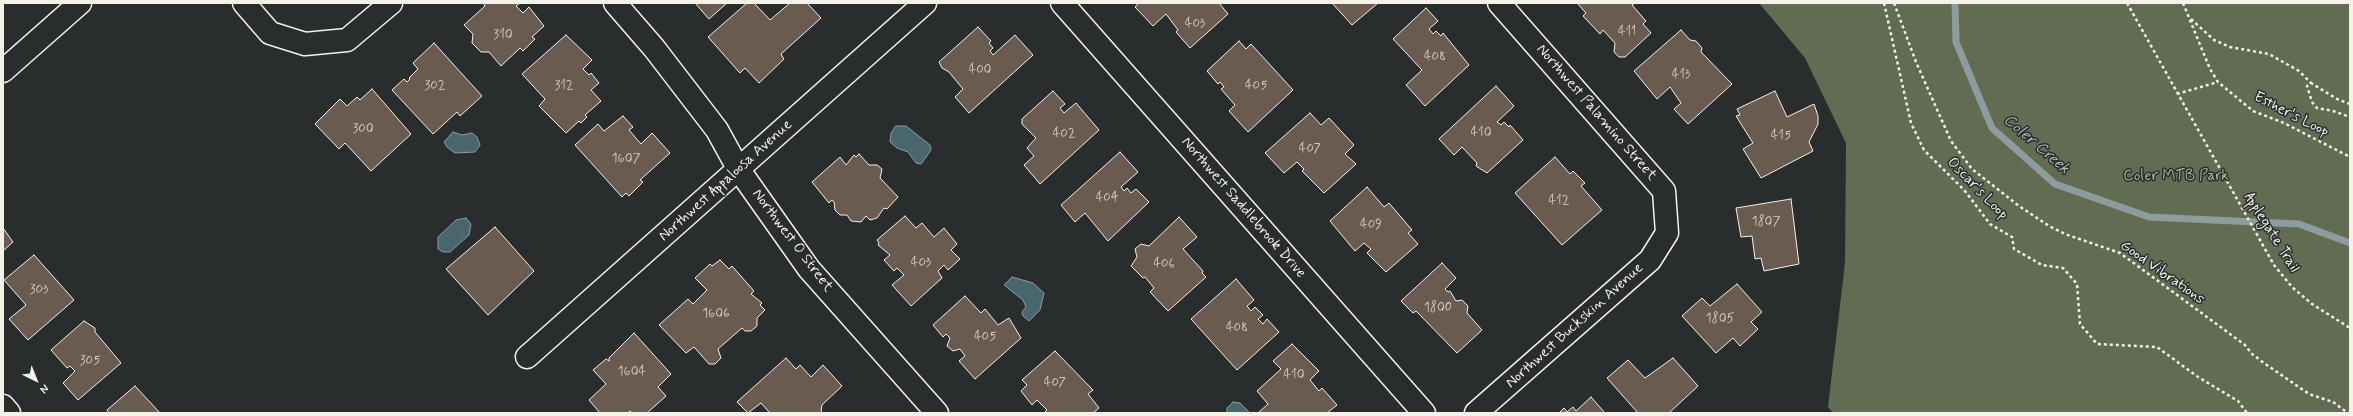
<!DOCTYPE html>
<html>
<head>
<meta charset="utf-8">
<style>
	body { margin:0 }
	#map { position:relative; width:2353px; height:416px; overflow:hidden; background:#2a2d2e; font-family:Mynerve,sans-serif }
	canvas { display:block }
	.frame { position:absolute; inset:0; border:4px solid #f4f1e8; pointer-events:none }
	.north { position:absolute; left:16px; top:360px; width:40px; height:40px; -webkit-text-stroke:3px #2a2d2e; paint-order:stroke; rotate:137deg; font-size:11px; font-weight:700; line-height:16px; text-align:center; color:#f4f1e8 }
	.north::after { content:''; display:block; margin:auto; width:14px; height:18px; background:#f4f1e8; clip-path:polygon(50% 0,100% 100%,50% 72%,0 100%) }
</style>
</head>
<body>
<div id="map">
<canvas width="2353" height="416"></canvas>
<div class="frame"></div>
<div class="north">N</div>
</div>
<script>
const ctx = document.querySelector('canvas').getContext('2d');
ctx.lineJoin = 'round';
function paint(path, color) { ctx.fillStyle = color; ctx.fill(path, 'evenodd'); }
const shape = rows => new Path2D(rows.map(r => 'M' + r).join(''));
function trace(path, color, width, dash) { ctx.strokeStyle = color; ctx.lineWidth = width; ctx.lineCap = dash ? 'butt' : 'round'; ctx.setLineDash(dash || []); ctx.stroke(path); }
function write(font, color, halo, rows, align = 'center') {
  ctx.font = font + ' Mynerve,sans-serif'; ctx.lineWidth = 3; ctx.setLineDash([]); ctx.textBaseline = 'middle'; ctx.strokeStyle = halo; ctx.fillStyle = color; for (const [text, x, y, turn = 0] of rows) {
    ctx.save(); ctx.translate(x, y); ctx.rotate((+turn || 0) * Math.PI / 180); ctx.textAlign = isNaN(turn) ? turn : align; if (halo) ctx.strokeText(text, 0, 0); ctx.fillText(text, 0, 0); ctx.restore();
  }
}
const green = shape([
	[1759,3,2350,3,2350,413,1833,413,1828,407,1845,263,1846,143,1805,58]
]);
const water = shape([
	[896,126,906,126,930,145,931,150,921,164,916,163,908,152,897,148,890,142,891,133,896,126],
	[453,132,462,135,472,133,477,137,480,145,475,152,455,153,447,147,444,142,453,132],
	[466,218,471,224,469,235,450,252,443,252,438,249,438,237,456,220,466,218],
	[1012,277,1033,283,1044,293,1040,310,1029,321,1023,316,1022,312,1026,307,1023,300,1004,285,1012,277],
	[1233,402,1240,403,1250,413,1227,413,1227,408,1233,402]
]);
const stream = shape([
	[1955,3,1956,42,1992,128,2055,184,2149,217,2299,224,2350,243]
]);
const building = shape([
	[483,3,520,3,516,6,523,13,529,7,544,26,532,37,535,39,523,51,520,48,501,66,489,52,481,52,472,43,473,34,464,25,485,6,483,3],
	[695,3,727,3,709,19,695,3],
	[747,3,754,3,770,20,790,3,807,3,821,18,781,54,784,59,759,83,745,68,740,73,708,37,747,3],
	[1139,3,1219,3,1228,14,1190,48,1176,32,1178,30,1166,14,1153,26,1135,7,1139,3],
	[1332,3,1378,3,1352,25,1332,3],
	[1577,3,1635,3,1632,5,1646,21,1643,24,1651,33,1625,57,1619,57,1614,52,1615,43,1603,30,1600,34,1583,16,1586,13,1577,3],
	[1426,8,1438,21,1429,29,1433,34,1436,31,1441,36,1443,33,1469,65,1425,106,1406,85,1422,70,1393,39,1426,8],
	[978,27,991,41,989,43,993,48,990,51,993,55,1015,35,1033,55,969,113,955,97,963,89,949,72,942,68,939,62,978,27],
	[1681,30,1690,40,1696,41,1702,48,1701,52,1732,84,1688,124,1674,109,1681,103,1670,87,1657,99,1634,71,1681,30],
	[566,35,592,60,583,69,589,75,591,73,599,83,591,90,601,101,585,115,587,117,581,123,579,121,566,133,539,106,545,99,522,74,566,35],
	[1239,41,1246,49,1251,44,1293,90,1248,132,1229,111,1235,105,1221,89,1224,87,1220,82,1218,84,1207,71,1239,41],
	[434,43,482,96,460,116,457,112,433,134,392,90,404,79,407,82,410,79,409,78,418,69,413,63,434,43],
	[1496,86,1514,106,1497,122,1501,125,1504,122,1509,127,1510,125,1523,140,1487,173,1476,166,1477,163,1462,147,1454,155,1439,139,1496,86],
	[372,89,411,134,371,171,345,143,339,149,315,124,340,99,347,106,357,97,360,100,372,89],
	[1053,91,1065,104,1060,108,1064,113,1076,103,1099,130,1040,184,1024,165,1034,156,1027,148,1036,138,1022,124,1022,119,1053,91],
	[1775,91,1787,117,1814,104,1818,116,1818,124,1809,142,1813,151,1761,178,1743,149,1753,143,1736,116,1740,115,1737,109,1775,91],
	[1310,113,1321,125,1329,118,1354,145,1345,154,1356,164,1324,193,1302,171,1304,169,1297,162,1284,173,1265,153,1310,113],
	[623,116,633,127,629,130,641,144,652,133,670,153,640,180,643,182,629,196,626,193,622,197,575,145,598,124,604,131,623,116],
	[1120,152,1138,172,1121,187,1124,191,1127,188,1131,193,1136,189,1149,202,1108,241,1085,213,1075,222,1061,205,1120,152],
	[859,154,869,165,877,165,882,169,880,178,898,197,887,209,884,208,877,218,870,220,866,216,861,222,851,221,847,215,840,215,835,210,834,202,832,200,829,203,812,182,840,157,846,165,854,155,856,157,859,154],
	[1555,157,1570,174,1573,171,1585,183,1581,186,1602,210,1562,245,1515,193,1555,157],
	[1367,187,1384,207,1389,203,1412,230,1408,233,1418,244,1386,272,1367,253,1371,249,1364,243,1355,251,1330,221,1367,187],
	[1791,199,1799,264,1764,271,1761,258,1755,259,1752,236,1741,237,1736,208,1791,199],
	[905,216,916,228,922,223,934,237,944,228,957,244,951,250,960,259,948,270,944,265,938,271,942,278,911,306,892,285,904,275,897,268,894,271,884,260,890,255,878,245,879,243,877,240,905,216],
	[1179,217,1197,237,1183,249,1203,271,1202,273,1206,277,1168,311,1150,292,1154,288,1145,277,1143,278,1131,266,1137,257,1135,249,1141,244,1149,246,1179,217],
	[495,227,534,271,488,315,446,269,495,227],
	[3,228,13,242,3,251,3,228],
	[34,255,74,300,28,340,9,319,26,305,4,280,34,255],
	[720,260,729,269,732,266,754,291,751,294,762,303,760,305,765,310,757,318,757,326,751,331,745,331,742,328,718,349,721,358,715,364,709,364,694,347,686,353,659,325,688,299,693,304,707,290,695,278,710,264,712,266,720,260],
	[1442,263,1456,278,1445,289,1448,292,1450,291,1456,301,1462,300,1468,306,1467,313,1482,330,1457,353,1416,311,1413,313,1401,301,1442,263],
	[1236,279,1254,300,1247,306,1251,311,1255,307,1263,315,1258,319,1263,324,1267,319,1279,332,1237,370,1191,319,1236,279],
	[1737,284,1762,312,1751,322,1758,329,1740,346,1733,338,1716,353,1682,316,1702,298,1710,306,1737,284],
	[965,296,981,313,985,309,998,325,1009,318,1021,338,975,379,959,361,965,356,960,349,953,351,947,346,950,338,946,334,943,337,933,325,965,296],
	[84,321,95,328,95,332,121,363,78,400,63,383,75,371,70,366,67,368,51,350,84,321],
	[634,333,671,374,658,387,666,396,647,413,632,413,630,411,628,413,600,413,589,400,606,384,593,370,606,359,609,361,609,358,634,333],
	[1292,344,1319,371,1310,380,1319,391,1322,388,1337,405,1327,413,1258,413,1268,404,1257,391,1281,369,1273,361,1292,344],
	[1055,351,1093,390,1088,394,1099,408,1093,413,1044,413,1047,410,1037,400,1032,405,1021,391,1027,385,1022,380,1055,351],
	[786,358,796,369,800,365,811,377,823,365,842,386,822,405,821,411,823,413,770,413,761,403,748,413,737,402,786,358],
	[1673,358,1698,386,1669,413,1638,413,1607,378,1628,360,1645,378,1673,358],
	[135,386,160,413,109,413,107,410,135,386],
	[1591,397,1605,413,1559,413,1564,408,1567,412,1573,407,1576,411,1591,397]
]);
const path = shape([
	[1884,3,1911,123,1924,150,1965,191,1990,224,2012,237,2014,249,2042,265,2063,268,2077,284,2080,324,2097,344,2157,347,2198,377,2238,401,2247,413],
	[1894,3,1916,62,1951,141,1972,169,2019,206,2049,226,2065,234,2120,253,2245,345,2252,354,2264,363,2309,394,2333,402,2348,413],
	[2127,3,2274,265,2292,287,2312,304,2350,328],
	[2183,3,2210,69,2218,82,2253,111,2284,123,2350,157],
	[2191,19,2214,40,2230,47,2269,54,2299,71,2311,83],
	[2177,94,2218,82],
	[2350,104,2337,99,2311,83,2307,86,2312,102,2317,108,2333,111,2350,117]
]);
const street = shape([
	[244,3,270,33,305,44,347,40,391,3],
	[615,3,654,48,717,130,739,170,809,269,937,413],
	[1062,3,1424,413],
	[527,357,925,3],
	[3,406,9,413],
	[1476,413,1650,260,1667,233,1664,191,1499,3]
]);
const secondary = shape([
	[3,71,80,3]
]);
const numberNames = [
	["403",1195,24],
	["411",1627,32],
	["310",503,35],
	["408",1435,57],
	["400",980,70],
	["413",1681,75],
	["302",435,86],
	["312",564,86],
	["405",1256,86],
	["300",363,129],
	["410",1481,133],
	["402",1064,134],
	["415",1781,136],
	["407",1310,149],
	["1607",626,159],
	["404",1107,198],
	["412",1559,201],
	["1807",1766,222],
	["409",1371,225],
	["403",921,263],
	["406",1164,264],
	["303",39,290],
	["1800",1438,308],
	["1606",716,314],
	["1805",1720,319],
	["408",1237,328],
	["405",985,337],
	["305",90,361],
	["1604",632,372],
	["410",1294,375],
	["407",1055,383]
];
const streetNames = [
	["Northwest Palamino Street",1596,113,49],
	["Esther's Loop",2291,115,27],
	["Northwest Appaloosa Avenue",726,181,-42],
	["Oscar's Loop",1977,189,46],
	["Northwest Saddlebrook Drive",1243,208,49],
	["Applegate Trail",2271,233,58],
	["Northwest O Street",792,241,53],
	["Good Vibrations",2162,273,35],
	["Northwest Buckskin Avenue",1575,326,-42]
];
const parkNames = [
	["Coler MTB Park",2176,177]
];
const waterNames = [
	["Coler Creek",2036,145,41]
];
paint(green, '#616c53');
paint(water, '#49656d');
trace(water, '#8d9d9e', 1);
trace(stream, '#8d9d9e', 7);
paint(building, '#6a5b51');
trace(building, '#f4f1e8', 1);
trace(street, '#f4f1e8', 25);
trace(secondary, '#f4f1e8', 25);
trace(path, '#f4f1e8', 2.5, [3, 3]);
trace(street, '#2a2d2e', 22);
trace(secondary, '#2a2d2e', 22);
write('13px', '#d2ccc2', null, numberNames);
write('15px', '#f4f1e8', '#2a2d2e', streetNames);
write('15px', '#b2b5a5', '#2a2d2e', parkNames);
write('italic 16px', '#b0b9b7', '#2a2d2e', waterNames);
</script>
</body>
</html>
